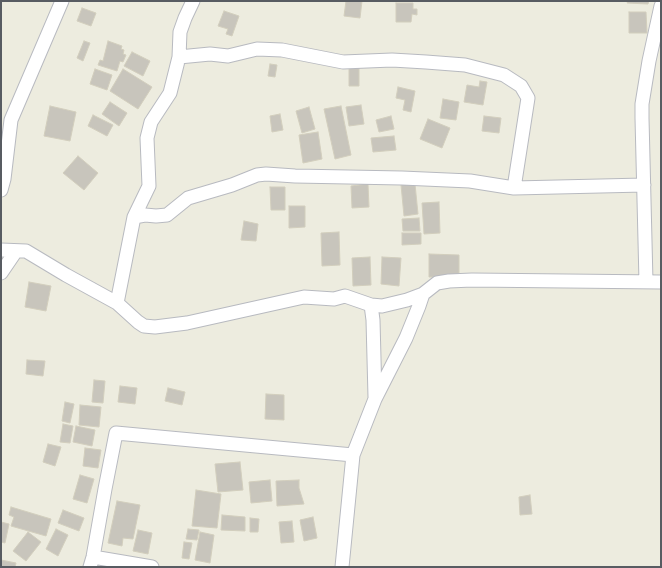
<!DOCTYPE html>
<html>
<head>
<meta charset="utf-8">
<style>
	body { margin:0 }
	#map { position:relative; width:662px; height:568px; overflow:hidden; background:#edecdf; font-family:"Exo 2",sans-serif }
	canvas { display:block }
	.frame { position:absolute; inset:0; border:2px solid #585c62; pointer-events:none }
</style>
</head>
<body>
<div id="map">
<canvas width="662" height="568"></canvas>
<div class="frame"></div>
</div>
<script>
const ctx = document.querySelector('canvas').getContext('2d');
ctx.lineJoin = 'round';
function paint(path, color) { ctx.fillStyle = color; ctx.fill(path, 'evenodd'); }
const shape = rows => new Path2D(rows.map(r => 'M' + r).join(''));
function trace(path, color, width, dash) { ctx.strokeStyle = color; ctx.lineWidth = width; ctx.lineCap = dash ? 'butt' : 'round'; ctx.setLineDash(dash || []); ctx.stroke(path); }
const building = shape([
	[346,1,362,1,360,18,344,16,346,1],
	[628,1,649,1,648,4,627,3,628,1],
	[396,3,413,3,413,9,417,9,417,15,412,14,411,22,396,22,396,3],
	[82,8,96,13,91,26,77,21,82,8],
	[224,11,239,16,232,36,226,34,228,29,218,26,224,11],
	[629,12,646,12,647,33,629,33,629,12],
	[84,41,90,43,83,61,77,58,84,41],
	[108,41,122,46,121,49,124,50,123,54,126,55,123,62,120,61,117,71,98,65,100,60,103,61,108,41],
	[132,52,150,61,143,76,124,66,132,52],
	[270,64,277,65,275,77,268,76,270,64],
	[349,67,359,67,359,86,349,86,349,67],
	[95,69,112,75,107,90,90,84,95,69],
	[123,69,152,87,138,109,110,91,123,69],
	[480,81,487,82,483,105,464,102,467,85,479,87,480,81],
	[398,87,415,91,411,112,403,110,405,100,396,98,398,87],
	[443,99,459,102,456,120,440,118,443,99],
	[110,102,127,113,119,126,102,114,110,102],
	[361,105,364,124,349,126,346,107,361,105],
	[50,106,76,112,70,141,44,136,50,106],
	[341,106,351,155,335,159,324,109,341,106],
	[309,107,315,129,302,133,296,111,309,107],
	[280,114,283,130,272,132,270,116,280,114],
	[93,115,113,125,107,136,88,126,93,115],
	[391,116,394,129,379,132,376,120,391,116],
	[484,116,501,118,499,133,482,131,484,116],
	[428,119,450,128,442,148,420,139,428,119],
	[318,132,322,159,303,163,299,135,318,132],
	[394,136,396,150,373,152,371,138,394,136],
	[78,156,98,173,84,190,63,173,78,156],
	[368,184,369,207,352,208,351,186,368,184],
	[415,184,418,214,404,216,401,185,415,184],
	[270,187,285,187,285,210,271,210,270,187],
	[439,202,440,233,424,234,422,203,439,202],
	[289,206,305,206,305,227,289,228,289,206],
	[419,218,420,231,403,231,402,219,419,218],
	[244,221,258,224,256,241,241,240,244,221],
	[339,232,340,265,322,266,321,233,339,232],
	[402,233,421,233,421,244,402,245,402,233],
	[429,254,459,255,459,277,429,277,429,254],
	[370,257,371,285,353,286,352,258,370,257],
	[382,257,401,258,399,286,381,284,382,257],
	[29,282,51,286,46,311,25,307,29,282],
	[27,360,45,361,43,376,26,374,27,360],
	[94,380,105,381,103,403,92,402,94,380],
	[120,386,137,388,135,404,118,402,120,386],
	[168,388,185,392,182,405,165,401,168,388],
	[266,394,284,395,284,420,265,419,266,394],
	[65,402,74,404,70,423,62,421,65,402],
	[80,405,101,407,99,427,79,425,80,405],
	[63,424,73,426,70,443,60,442,63,424],
	[76,426,95,430,92,446,73,442,76,426],
	[48,444,61,447,55,466,43,462,48,444],
	[85,448,101,450,98,468,83,466,85,448],
	[240,462,243,490,218,492,215,464,240,462],
	[80,475,94,479,87,503,73,499,80,475],
	[270,480,272,501,251,503,249,482,270,480],
	[299,480,299,488,304,504,277,506,276,481,299,480],
	[196,490,221,494,217,528,192,526,196,490],
	[530,495,532,514,520,515,519,497,530,495],
	[117,501,140,505,133,539,123,538,122,546,108,543,117,501],
	[11,507,51,519,46,536,11,526,14,517,9,515,11,507],
	[63,510,84,518,79,531,58,523,63,510],
	[222,515,245,517,245,531,221,530,222,515],
	[313,517,317,538,304,541,300,520,313,517],
	[250,518,259,519,258,532,250,532,250,518],
	[292,521,294,542,281,543,279,522,292,521],
	[1,522,9,524,5,543,1,542,1,522],
	[56,529,68,535,58,556,46,549,56,529],
	[188,529,199,530,197,540,186,539,188,529],
	[138,530,152,533,148,554,133,551,138,530],
	[28,532,41,542,26,561,13,551,28,532],
	[200,532,214,535,210,563,195,560,200,532],
	[184,542,192,543,189,559,182,558,184,542],
	[1,560,16,563,15,567,1,567,1,560]
]);
const minor = shape([
	[179,57,210,54,228,56,257,49,282,50,343,62,392,60,426,62,465,65,504,75,521,86,528,98,514,188],
	[1,190,4,179,11,120,62,1],
	[134,217,145,215,156,216,167,215,188,198,232,185,257,175,266,174,295,176,402,178,470,181,514,188,644,185],
	[1,250,26,251,66,275,117,303,138,322,144,326,155,327,187,323,304,297,334,299,345,296,371,305,382,306,407,300,423,294,437,283,449,281,472,280,661,282],
	[1,273,16,251],
	[646,282,642,118,642,104,649,61,661,6],
	[117,303,134,217,149,186,147,138,151,122,170,93,179,57,180,32,185,18,193,1],
	[371,305,373,320,375,397],
	[93,557,152,567],
	[90,567,93,557,105,489,116,433,353,455],
	[342,567,353,455,375,399,406,338,419,306,423,294]
]);
paint(building, '#c8c5bc');
trace(building, '#d2cebd', 1);
trace(minor, '#b8bac0', 15);
trace(minor, '#fff', 13);
</script>
</body>
</html>
